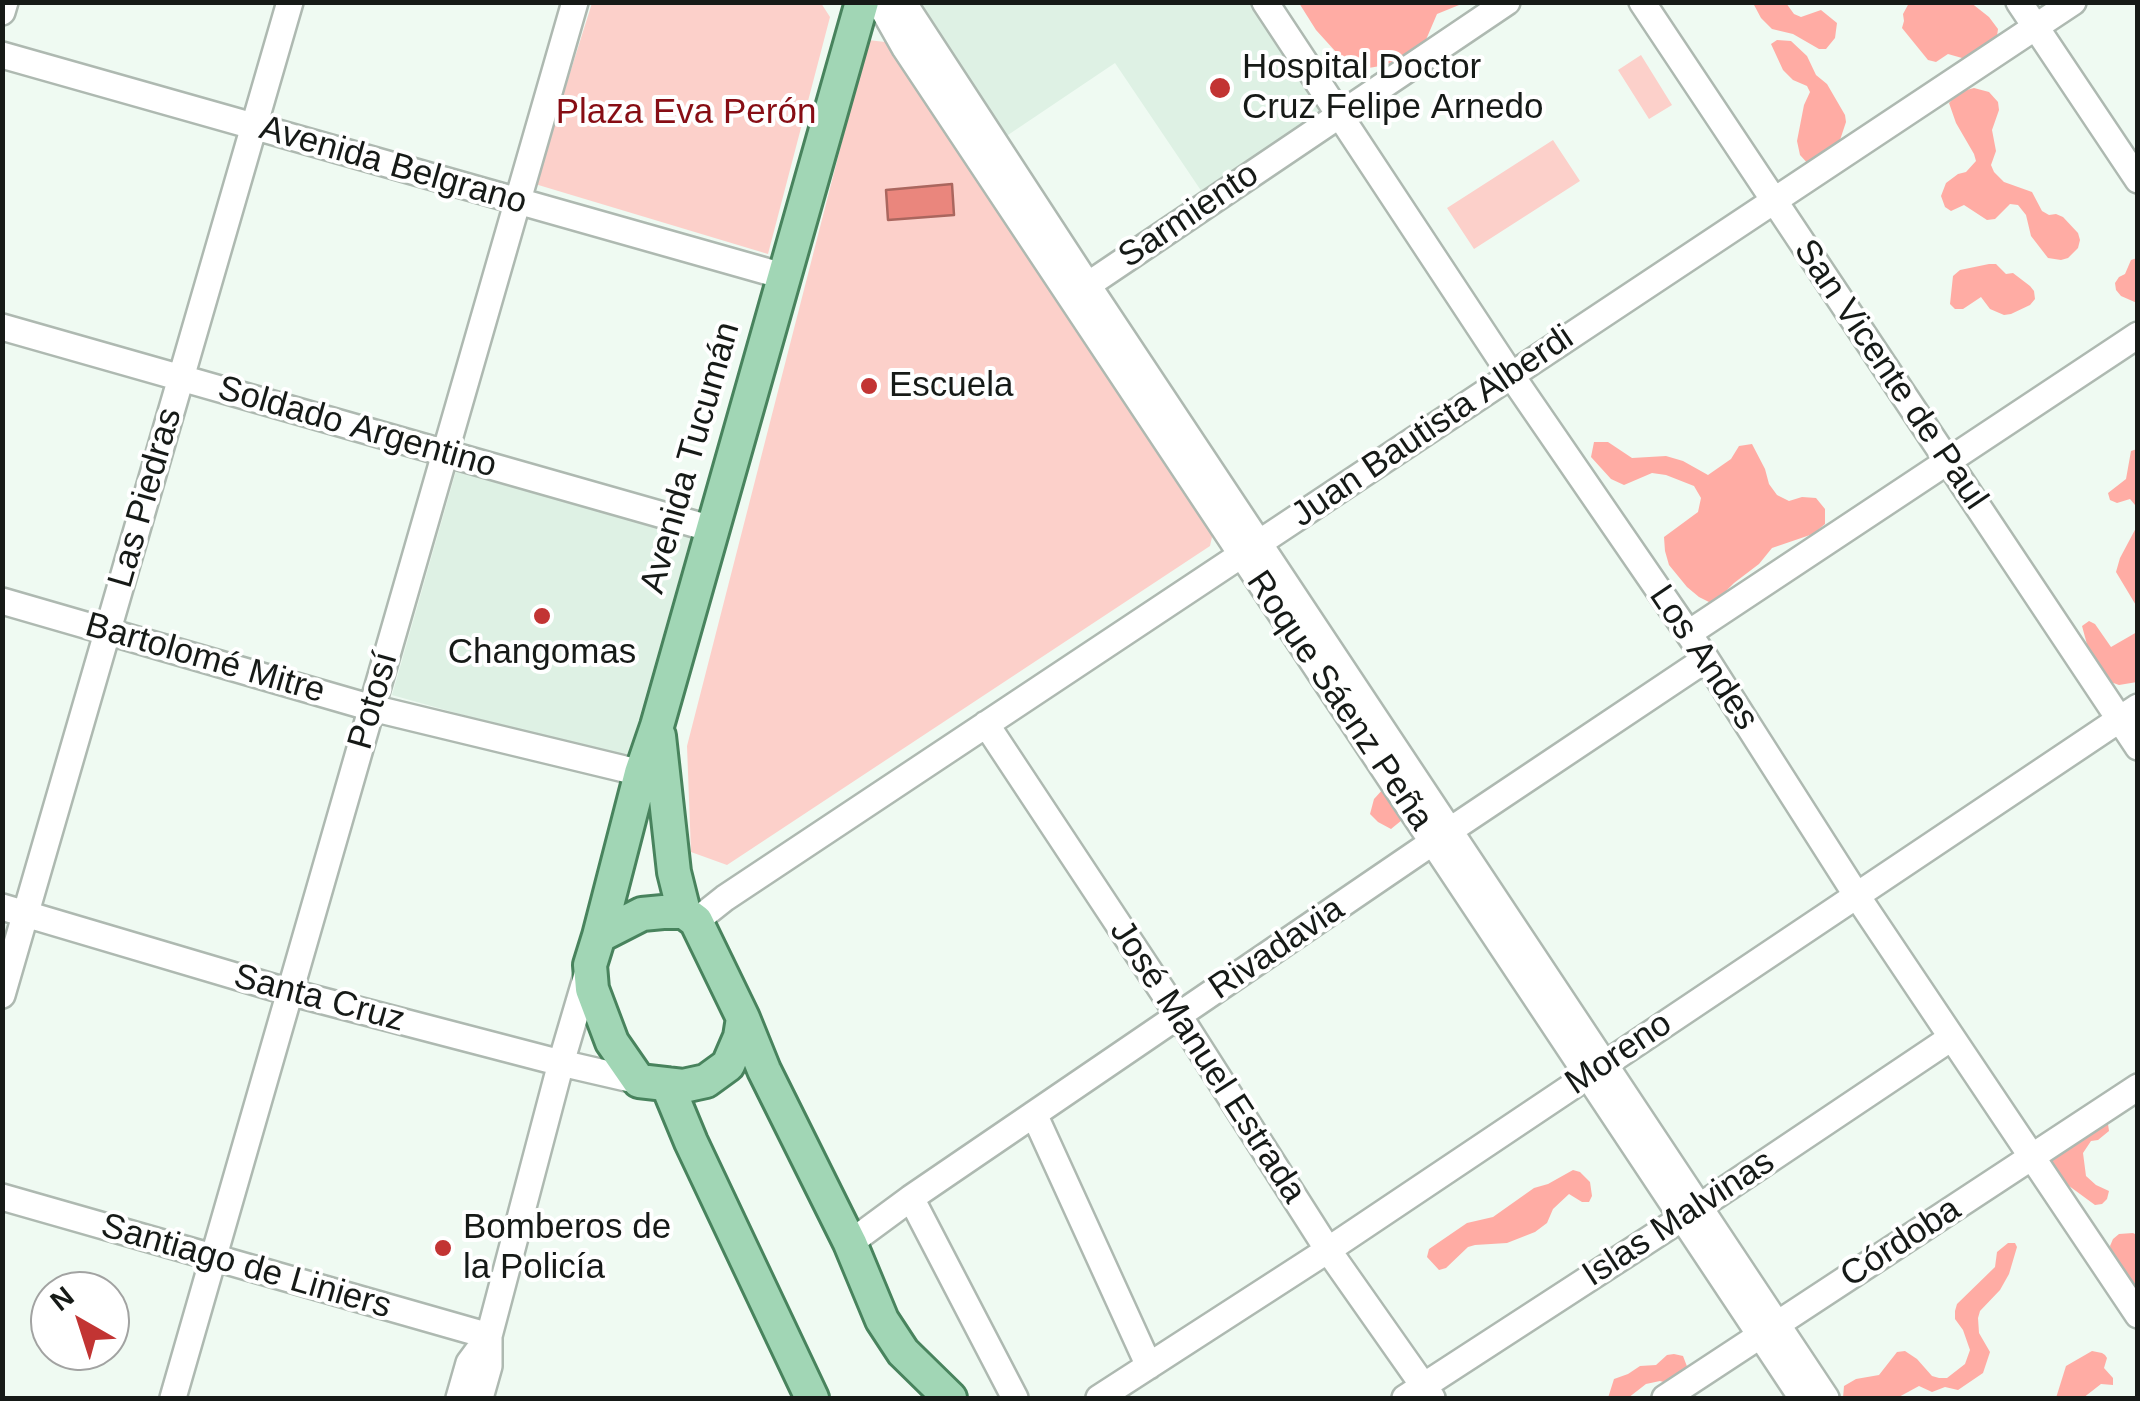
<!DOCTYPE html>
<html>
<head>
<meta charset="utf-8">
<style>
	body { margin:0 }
	#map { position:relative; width:2140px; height:1401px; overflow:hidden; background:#effaf2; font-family:Helvetica,sans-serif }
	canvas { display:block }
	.frame { position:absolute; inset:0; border:5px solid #161a17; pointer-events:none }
	.north { position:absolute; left:30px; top:1271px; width:100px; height:100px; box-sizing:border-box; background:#fff; border:2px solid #a2a3a2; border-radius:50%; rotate:321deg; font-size:28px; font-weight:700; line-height:40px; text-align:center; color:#161a17 }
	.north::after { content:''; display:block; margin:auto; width:35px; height:45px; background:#c23433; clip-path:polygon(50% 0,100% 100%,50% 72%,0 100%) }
</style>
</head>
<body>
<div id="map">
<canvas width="2140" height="1401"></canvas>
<div class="frame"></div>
<div class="north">N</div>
</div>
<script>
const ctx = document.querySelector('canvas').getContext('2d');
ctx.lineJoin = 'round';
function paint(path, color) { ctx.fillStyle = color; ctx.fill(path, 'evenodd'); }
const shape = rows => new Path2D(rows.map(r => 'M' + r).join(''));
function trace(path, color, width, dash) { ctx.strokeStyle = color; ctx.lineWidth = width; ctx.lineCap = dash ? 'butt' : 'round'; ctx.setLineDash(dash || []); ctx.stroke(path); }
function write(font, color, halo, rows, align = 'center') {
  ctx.font = font + ' Helvetica,sans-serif'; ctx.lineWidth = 8; ctx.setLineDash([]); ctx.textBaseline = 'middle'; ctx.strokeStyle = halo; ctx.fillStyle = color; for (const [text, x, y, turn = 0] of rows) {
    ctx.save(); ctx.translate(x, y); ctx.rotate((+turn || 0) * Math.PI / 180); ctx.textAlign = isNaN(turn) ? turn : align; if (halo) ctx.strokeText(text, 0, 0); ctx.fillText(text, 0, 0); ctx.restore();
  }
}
const built = shape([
	[910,3,1251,3,1325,112,1204,195,1115,63,1002,139],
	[456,471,691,537,627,761,392,695]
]);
const green = shape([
	[592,3,821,3,830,17,768,254,535,184],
	[868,40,885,42,1216,519,1210,546,727,865,691,852,687,746],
	[1641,55,1672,105,1649,119,1618,70],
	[1553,140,1580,181,1474,249,1447,208]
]);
const forest = shape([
	[1970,2,1989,17,1998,29,1997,36,1988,49,1969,60,1948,54,1936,62,1928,60,1902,28,1904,21,1903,14,1909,3],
	[1299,3,1464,3,1437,14,1425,42,1413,51,1386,65,1357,70,1345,62,1316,30],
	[1753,3,1786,3,1794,14,1801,17,1821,10,1837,23,1835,38,1826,49,1819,49,1793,34,1772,29,1761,18],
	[1777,40,1791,41,1807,56,1816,75,1827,84,1845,115,1846,122,1839,143,1810,166,1800,155,1797,141,1804,105,1810,92,1807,86,1793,80,1783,70,1771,44],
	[1974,88,1989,92,1998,102,1999,110,1992,130,1996,151,1991,165,1994,172,2004,182,2032,192,2042,211,2049,215,2056,214,2063,217,2078,233,2080,240,2078,248,2068,258,2061,260,2048,258,2031,236,2026,215,2018,205,2010,204,1995,219,1987,220,1964,205,1951,211,1945,207,1941,196,1946,183,1958,174,1966,172,1976,161,1974,154,1956,123,1949,103,1959,92],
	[2137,258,2138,258,2137,303,2121,296,2116,290,2115,283,2119,277,2125,274,2131,260],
	[1989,264,1996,264,2006,274,2013,273,2030,286,2034,291,2035,299,2030,305,2011,314,2004,315,1990,309,1981,297,1963,309,1955,309,1950,304,1953,276,1960,270],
	[1594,442,1608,442,1632,458,1666,456,1683,461,1708,475,1731,459,1739,446,1752,444,1765,469,1769,484,1777,495,1789,501,1802,497,1816,498,1825,509,1825,524,1813,534,1772,548,1759,564,1734,583,1713,604,1699,597,1687,587,1669,565,1665,551,1664,537,1698,512,1701,498,1694,486,1666,475,1652,473,1624,485,1611,479,1591,457],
	[2137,449,2137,607,2116,572,2120,558,2137,526,2135,505,2130,499,2117,503,2110,500,2108,493,2126,479,2131,451],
	[2089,621,2095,624,2111,647,2137,632,2137,682,2119,685,2105,680,2088,648,2082,626],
	[1384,788,1403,804,1402,820,1391,829,1378,822,1370,814,1374,799],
	[2102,1120,2108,1124,2109,1131,2098,1140,2091,1141,2083,1153,2086,1176,2096,1185,2109,1191,2107,1199,2102,1204,2095,1205,2065,1183,2049,1159],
	[1573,1170,1580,1172,1590,1182,1592,1196,1589,1202,1582,1202,1569,1194,1553,1209,1547,1223,1535,1232,1507,1243,1475,1245,1468,1247,1446,1268,1439,1270,1427,1257,1429,1249,1467,1223,1493,1217,1534,1188,1548,1184],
	[2133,1233,2137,1235,2137,1298,2131,1281,2113,1260,2110,1246,2113,1239,2119,1234],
	[2008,1243,2015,1243,2017,1247,2009,1274,2000,1290,1980,1311,1978,1318,1979,1333,1990,1352,1983,1373,1958,1390,1945,1387,1932,1392,1919,1386,1897,1398,1843,1398,1844,1386,1856,1379,1879,1375,1897,1352,1905,1351,1917,1359,1932,1376,1939,1378,1947,1378,1965,1364,1970,1350,1963,1330,1955,1319,1955,1311,1957,1304,1995,1267,1997,1252],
	[2092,1351,2102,1353,2105,1355,2107,1358,2104,1368,2113,1378,2113,1385,2101,1384,2083,1398,2056,1398,2066,1366],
	[1674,1354,1683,1356,1688,1369,1667,1383,1660,1381,1646,1384,1628,1398,1608,1398,1614,1379,1628,1374,1640,1366,1656,1365,1667,1355]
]);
const water = shape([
	[952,184,954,215,888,220,886,190,952,184]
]);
const minor = shape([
	[879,2,905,48,1802,1398],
	[903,2,1087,284,1826,1398],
	[1265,2,1511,375,1706,659,1857,896,2138,1315],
	[1642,2,2138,747],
	[2019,2,2138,180],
	[2,12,5,2],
	[2,55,783,276],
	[1076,293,1507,2],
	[2,327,712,529],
	[2,601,372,708,641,773],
	[1689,633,2138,335],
	[986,724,1179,1016,1328,1250,1432,1398],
	[2,907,289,992,561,1063,639,1081],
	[696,921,725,898,2073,2],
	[2,995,290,2],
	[1034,1114,1149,1366],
	[2,1197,489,1336],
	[911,1198,1015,1398],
	[850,1243,911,1198,1449,831,1706,659],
	[173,1398,575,2],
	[459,1398,469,1363,489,1336],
	[480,1398,489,1366,489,1336,561,1063,589,968],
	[1099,1398,1328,1250,2138,707],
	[1405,1398,1699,1207,1951,1038],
	[1665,1398,2138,1087]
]);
const major = shape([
	[659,736,674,872,684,912],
	[663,912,684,912,696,921,743,1018,740,1037,728,1065,706,1081,683,1086,639,1081,612,1042,592,989,590,965,599,936,642,914,663,912],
	[599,936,641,773,657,726,862,2],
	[743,1018,764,1070,850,1243,882,1320,903,1352,950,1398],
	[667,1084,691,1142,812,1398]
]);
const markers = [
	[1220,88,12,"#c23433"],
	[869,386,10,"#c23433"],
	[542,616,10,"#c23433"],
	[443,1248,10,"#c23433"]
];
const poiNames = [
	["Hospital Doctor",1242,68],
	["Cruz Felipe Arnedo",1242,108],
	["Escuela",889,386],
	["Changomas",542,653,"center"],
	["Bomberos de",463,1228],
	["la Policía",463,1268]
];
const parkNames = [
	["Plaza Eva Perón",686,113]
];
const streetNames = [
	["Avenida Belgrano",393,166,16],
	["Sarmiento",1189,216,-34],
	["San Vicente de Paul",1890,375,56],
	["Juan Bautista Alberdi",1433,427,-34],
	["Soldado Argentino",357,428,16],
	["Avenida Tucumán",691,458,-74],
	["Las Piedras",146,498,-74],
	["Los Andes",1703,658,56],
	["Bartolomé Mitre",205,659,16],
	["Potosí",374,701,-74],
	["Roque Sáenz Peña",1339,701,56],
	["Rivadavia",1277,949,-34],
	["Santa Cruz",319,999,15],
	["Moreno",1619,1054,-34],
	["José Manuel Estrada",1207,1062,57],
	["Islas Malvinas",1679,1219,-33],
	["Córdoba",1901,1243,-33],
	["Santiago de Liniers",246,1267,16]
];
paint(built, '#def1e4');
paint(green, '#fcd0ca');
paint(forest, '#ffaca4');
paint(water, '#ea867d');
trace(water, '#aa665e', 2.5);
trace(minor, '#aeb9b1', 30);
trace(major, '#48835d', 38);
trace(minor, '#fff', 25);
trace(major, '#a1d6b5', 32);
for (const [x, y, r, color] of markers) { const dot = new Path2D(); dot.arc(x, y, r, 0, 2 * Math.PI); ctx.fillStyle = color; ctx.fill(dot); trace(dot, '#fff', 4); }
write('35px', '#161a17', '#fff', poiNames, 'left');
write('35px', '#870d14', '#fff', parkNames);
write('35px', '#161a17', '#fff', streetNames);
</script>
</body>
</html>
